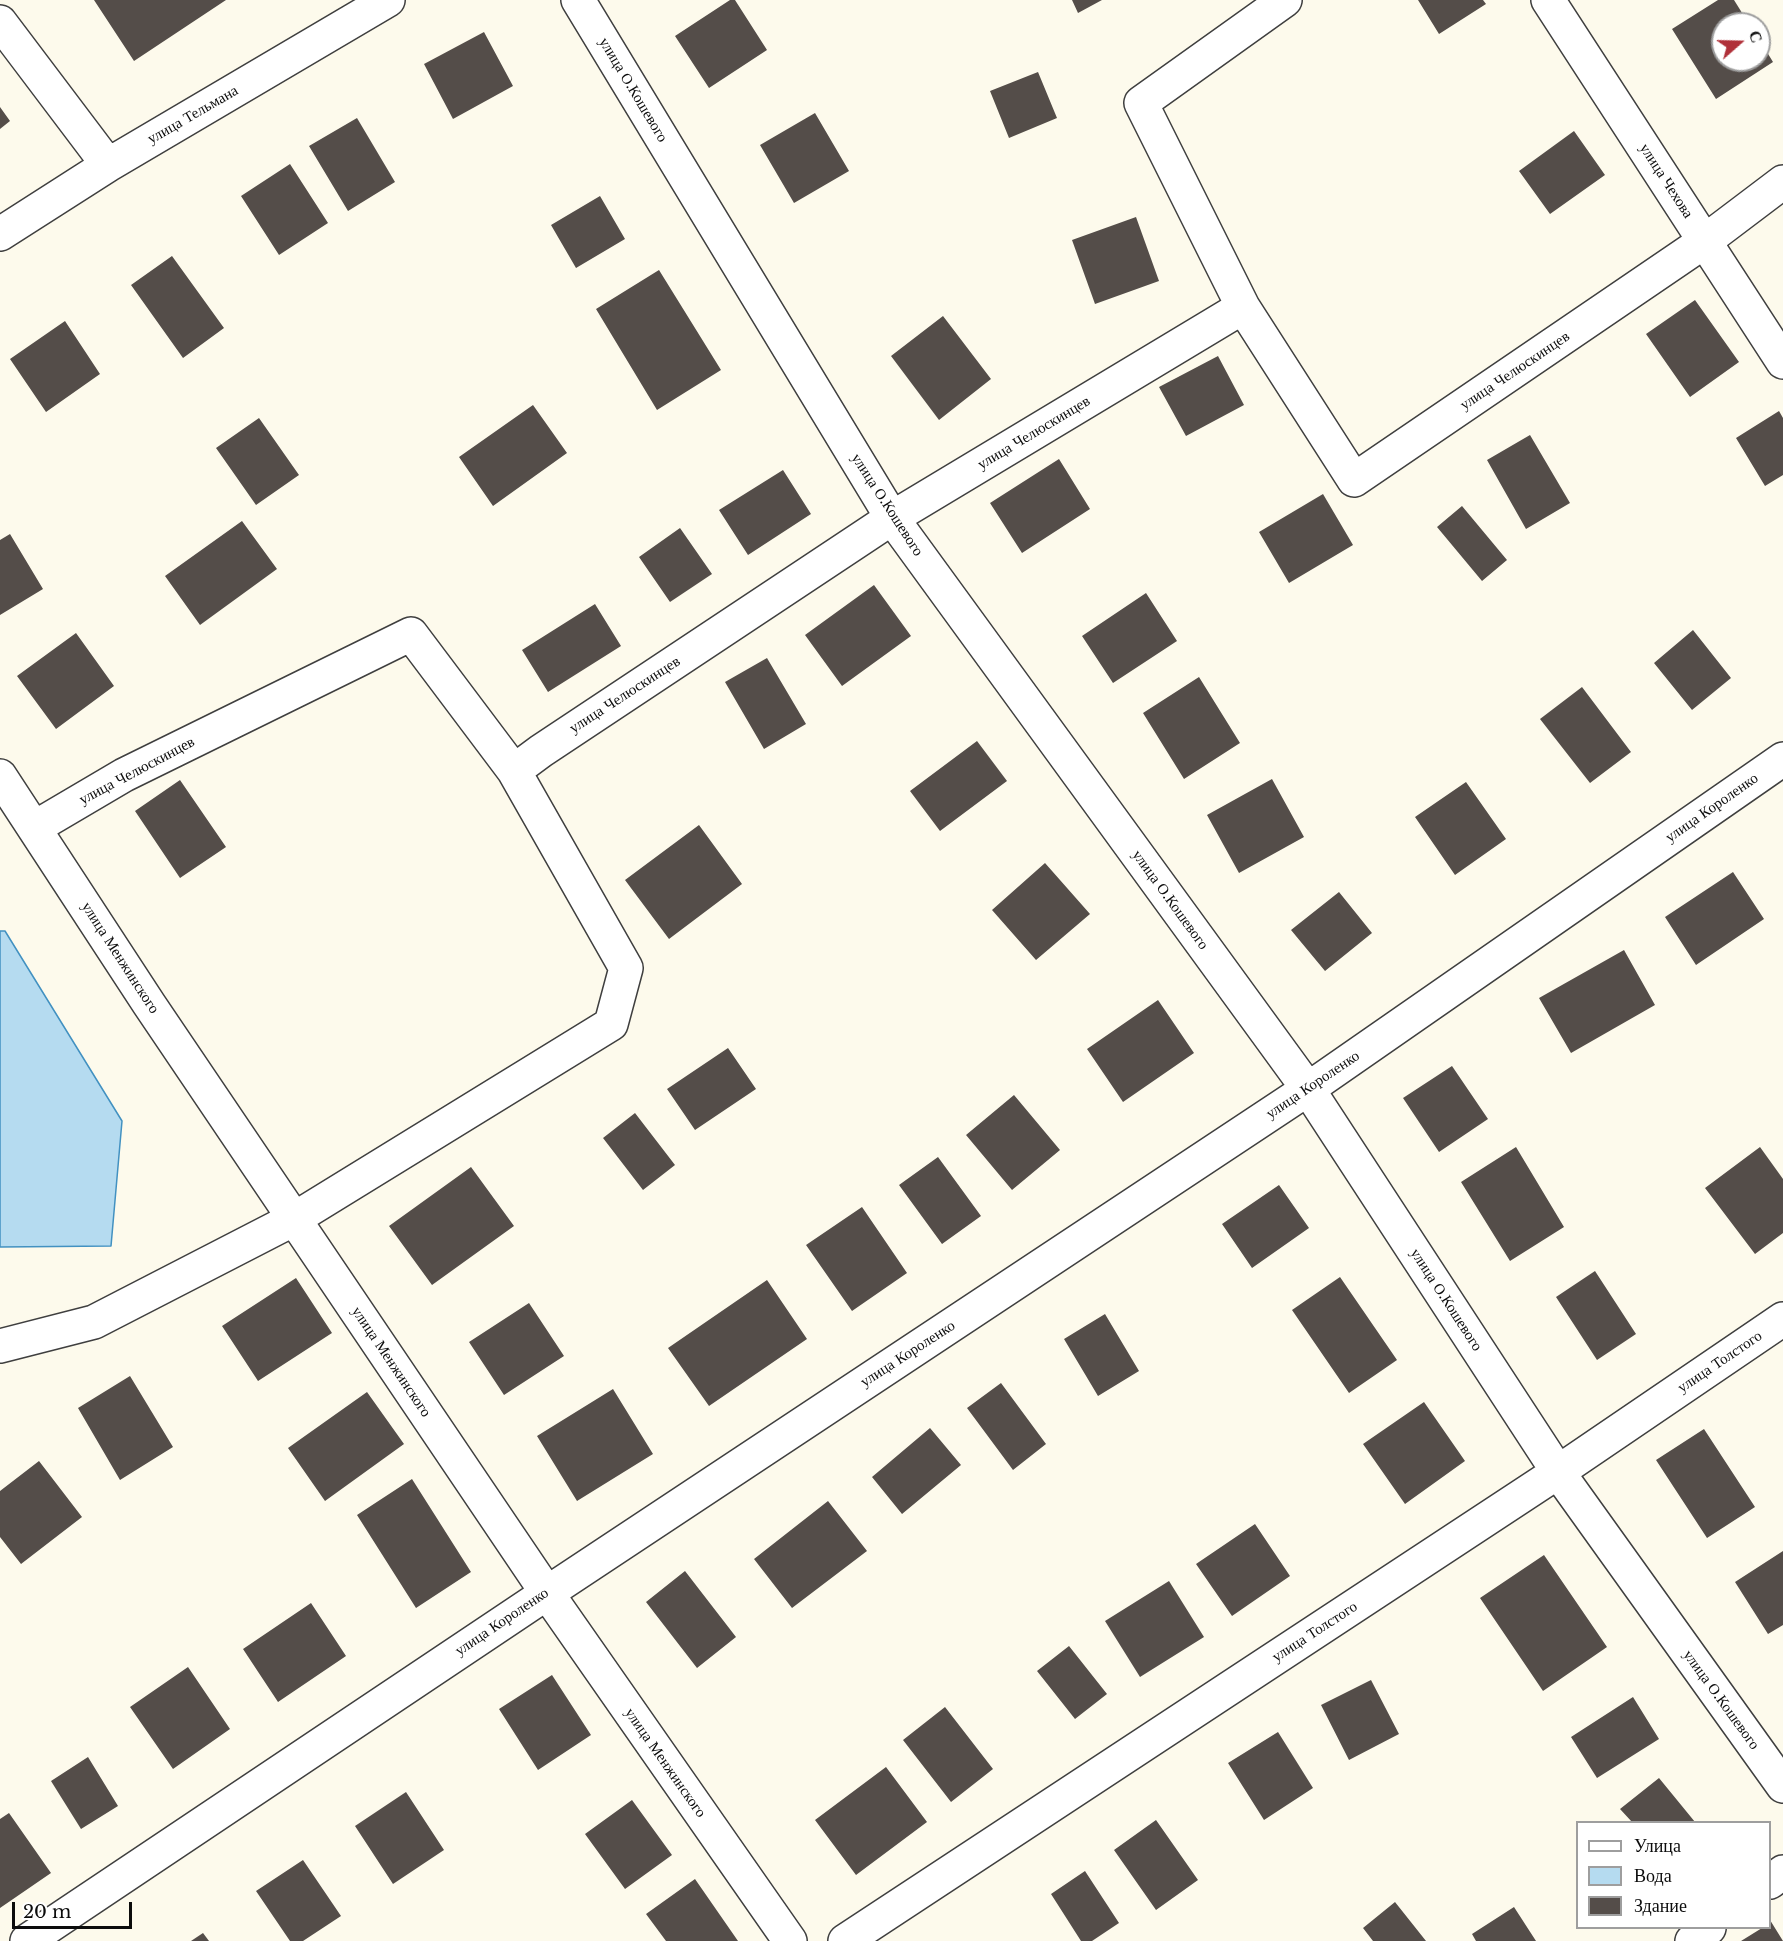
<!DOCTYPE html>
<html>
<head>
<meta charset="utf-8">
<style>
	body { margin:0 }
	#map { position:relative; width:1783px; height:1941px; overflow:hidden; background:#fdfaec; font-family:"Libre Baskerville",serif }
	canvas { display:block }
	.legend { position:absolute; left:1576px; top:1821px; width:195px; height:108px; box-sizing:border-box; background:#fff; border:2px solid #9e9e9e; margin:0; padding:8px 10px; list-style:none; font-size:18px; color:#0c0c0c }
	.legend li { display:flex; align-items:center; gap:12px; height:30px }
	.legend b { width:30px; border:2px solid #9e9e9e }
	.north { position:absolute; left:1711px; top:12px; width:60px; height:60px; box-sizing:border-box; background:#fff; border:2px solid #9e9e9e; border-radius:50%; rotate:70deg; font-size:16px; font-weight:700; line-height:24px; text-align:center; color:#0c0c0c }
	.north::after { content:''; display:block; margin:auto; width:21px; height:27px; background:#b03039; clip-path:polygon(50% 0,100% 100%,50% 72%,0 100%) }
	.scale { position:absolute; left:12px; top:1902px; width:120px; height:27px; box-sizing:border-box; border:3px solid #0c0c0c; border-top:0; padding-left:8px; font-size:18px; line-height:21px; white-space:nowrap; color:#0c0c0c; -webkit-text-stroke:4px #fff; paint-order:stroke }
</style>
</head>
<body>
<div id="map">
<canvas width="1783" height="1941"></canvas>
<ul class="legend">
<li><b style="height:8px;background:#fff"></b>Улица</li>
<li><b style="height:16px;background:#b5dbf0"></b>Вода</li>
<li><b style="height:16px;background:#544d49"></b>Здание</li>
</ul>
<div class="north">С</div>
<div class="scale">20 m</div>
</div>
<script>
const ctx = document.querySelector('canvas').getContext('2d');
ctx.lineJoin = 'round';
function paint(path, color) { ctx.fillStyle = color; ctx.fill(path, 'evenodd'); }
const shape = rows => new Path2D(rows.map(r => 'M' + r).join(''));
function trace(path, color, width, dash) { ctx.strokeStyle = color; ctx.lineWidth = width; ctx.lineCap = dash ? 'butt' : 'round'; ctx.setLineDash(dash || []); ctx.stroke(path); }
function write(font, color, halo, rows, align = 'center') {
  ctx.font = font + ' "Libre Baskerville",serif'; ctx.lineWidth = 6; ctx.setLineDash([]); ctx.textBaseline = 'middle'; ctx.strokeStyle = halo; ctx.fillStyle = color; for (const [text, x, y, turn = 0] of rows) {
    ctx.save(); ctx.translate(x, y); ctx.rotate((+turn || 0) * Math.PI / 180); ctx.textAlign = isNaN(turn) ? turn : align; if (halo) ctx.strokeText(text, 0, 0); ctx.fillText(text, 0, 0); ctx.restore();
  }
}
const water = shape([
	[0,931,5,931,122,1121,111,1246,0,1247,0,931]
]);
const building = shape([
	[94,0,226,0,134,61],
	[730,0,735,0,767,50,709,88,675,36],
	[1072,0,1102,0,1078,13],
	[1418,0,1483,0,1486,4,1439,34],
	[1718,0,1734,0,1749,24,1723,24,1723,60,1759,60,1759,39,1773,62,1716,99,1672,29],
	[484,32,513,86,453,119,424,64],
	[1038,72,1057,118,1009,138,990,91],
	[0,107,10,121,0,129],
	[815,113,849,171,794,203,760,145],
	[357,118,395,182,348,211,309,146],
	[1574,131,1605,175,1550,214,1519,171],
	[290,164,328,223,279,255,241,196],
	[600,196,625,239,576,268,551,225],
	[1136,217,1159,281,1095,304,1072,240],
	[172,256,224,328,183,358,131,285],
	[659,270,721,370,657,410,596,309],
	[1695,300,1739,362,1690,397,1646,334],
	[943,316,991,379,939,420,891,356],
	[65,321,100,374,46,412,10,359],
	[1218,356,1244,405,1186,436,1159,387],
	[533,405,567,453,493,506,459,457],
	[1779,411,1783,418,1783,475,1765,486,1736,438],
	[259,418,299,475,256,505,216,448],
	[1530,435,1570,503,1526,529,1487,460],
	[1059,459,1090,509,1022,553,990,503],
	[783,470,811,514,748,555,719,510],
	[1323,494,1353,545,1289,583,1259,532],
	[1462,506,1507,560,1482,581,1437,527],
	[242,521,277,569,200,625,165,576],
	[680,528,712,574,670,602,639,557],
	[10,534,43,589,0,615,0,540],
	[874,585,911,636,842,686,805,635],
	[1146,593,1177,641,1113,683,1082,636],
	[595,604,621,646,548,692,522,650],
	[1693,630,1731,678,1692,710,1654,663],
	[76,633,114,686,56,729,17,676],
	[767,658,806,724,764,749,725,682],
	[1199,677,1240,743,1184,779,1143,713],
	[1582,687,1631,752,1590,783,1540,719],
	[977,741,1007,781,940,831,910,791],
	[1272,779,1304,837,1239,873,1207,815],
	[180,780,226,847,180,878,135,811],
	[1466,782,1506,839,1455,875,1415,817],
	[699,825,742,884,669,939,625,880],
	[1045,863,1090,914,1036,960,992,910],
	[1733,872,1764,919,1696,965,1665,917],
	[1339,892,1372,933,1325,971,1291,930],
	[1624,950,1655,1005,1571,1053,1539,998],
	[1158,1000,1194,1053,1123,1102,1087,1049],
	[728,1048,756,1089,695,1130,667,1089],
	[1452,1066,1488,1119,1439,1152,1403,1098],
	[1014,1095,1060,1150,1012,1190,966,1135],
	[635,1113,675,1165,643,1190,603,1138],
	[1516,1147,1564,1227,1510,1261,1461,1182],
	[1760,1147,1783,1179,1783,1233,1755,1254,1705,1188],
	[938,1157,981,1216,942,1244,899,1185],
	[471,1167,514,1226,432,1285,389,1226],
	[1279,1185,1309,1228,1252,1268,1222,1224],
	[862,1207,907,1273,852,1311,806,1245],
	[1595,1271,1636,1334,1597,1360,1556,1297],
	[1340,1277,1397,1360,1349,1393,1292,1310],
	[296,1278,332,1333,258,1381,222,1326],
	[767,1280,807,1339,709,1406,668,1348],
	[529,1303,564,1356,504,1395,469,1342],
	[1105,1314,1139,1371,1098,1396,1064,1339],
	[130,1376,173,1447,120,1480,78,1408],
	[1001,1383,1046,1444,1013,1470,967,1408],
	[613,1389,653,1454,577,1501,537,1436],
	[367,1392,404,1444,325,1501,288,1448],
	[1424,1402,1465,1461,1405,1504,1363,1444],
	[930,1428,961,1465,902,1514,872,1477],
	[1704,1429,1755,1507,1707,1538,1656,1460],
	[39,1461,82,1517,21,1564,0,1537,0,1491],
	[412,1479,471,1572,416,1608,357,1515],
	[828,1501,867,1551,792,1608,754,1559],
	[1255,1524,1290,1576,1232,1616,1196,1564],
	[1783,1551,1783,1625,1768,1634,1735,1582],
	[1544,1555,1607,1647,1543,1691,1480,1598],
	[685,1571,736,1637,697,1668,646,1602],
	[1169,1581,1204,1637,1140,1677,1105,1621],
	[311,1603,346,1656,278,1702,243,1649],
	[1069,1646,1107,1694,1075,1719,1037,1671],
	[188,1667,230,1729,173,1769,130,1707],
	[552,1675,591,1735,538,1770,499,1709],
	[1371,1680,1399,1734,1349,1760,1321,1705],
	[1633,1697,1659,1739,1597,1778,1571,1737],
	[945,1707,993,1769,951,1802,903,1740],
	[1278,1732,1313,1788,1264,1820,1228,1763],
	[88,1757,118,1806,81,1829,51,1781],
	[886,1767,927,1822,856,1875,815,1820],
	[1659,1778,1695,1822,1632,1822,1620,1809],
	[406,1792,444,1850,393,1884,355,1826],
	[632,1800,672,1855,625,1889,585,1834],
	[9,1813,51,1873,0,1908,0,1819],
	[1156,1820,1198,1880,1156,1910,1114,1850],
	[303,1860,341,1916,303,1941,290,1941,256,1891],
	[1085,1871,1119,1923,1092,1941,1081,1941,1051,1894],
	[695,1879,738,1941,666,1941,646,1914],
	[1395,1902,1426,1941,1373,1941,1363,1928],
	[1514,1907,1536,1941,1476,1941,1472,1934],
	[1770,1920,1783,1941,1741,1941,1762,1928,1770,1928],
	[203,1933,209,1941,191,1941]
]);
const minor = shape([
	[578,0,892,518,1308,1089,1558,1472,1783,1786],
	[1548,0,1783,362],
	[0,22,108,165],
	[0,234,108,165,388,0],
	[1243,307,1354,480,1705,241,1783,182],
	[0,776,149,1004,547,1593,790,1941],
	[34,828,124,775,411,634,514,771,541,751,892,518,1243,307,1141,103,1285,0],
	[0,1346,94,1322,294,1219,611,1024,626,968,514,771],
	[1770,1882,1783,1872],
	[27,1941,547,1593,1308,1089,1783,759],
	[845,1941,1558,1472,1783,1319],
	[1692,1941,1709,1928]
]);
const streetNames = [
	["улица О.Кошевого",633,90,59],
	["улица Тельмана",193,115,-30],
	["улица Чехова",1666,181,57],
	["улица Челюскинцев",1515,371,-34],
	["улица Челюскинцев",1034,433,-31],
	["улица О.Кошевого",887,505,57],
	["улица Челюскинцев",625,695,-33],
	["улица Челюскинцев",137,771,-28],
	["улица Короленко",1712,808,-35],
	["улица О.Кошевого",1170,900,54],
	["улица Менжинского",120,958,57],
	["улица Короленко",1313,1085,-34],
	["улица О.Кошевого",1446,1300,57],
	["улица Короленко",908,1354,-33],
	["улица Менжинского",391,1362,56],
	["улица Толстого",1720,1362,-34],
	["улица Короленко",502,1622,-34],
	["улица Толстого",1315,1632,-33],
	["улица О.Кошевого",1721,1700,54],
	["улица Менжинского",665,1763,55]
];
paint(water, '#b5dbf0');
trace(water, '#4291c1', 1.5);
paint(building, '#544d49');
trace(minor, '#3f3f3f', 36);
trace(minor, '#fff', 33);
write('15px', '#0c0c0c', '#fff', streetNames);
</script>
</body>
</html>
